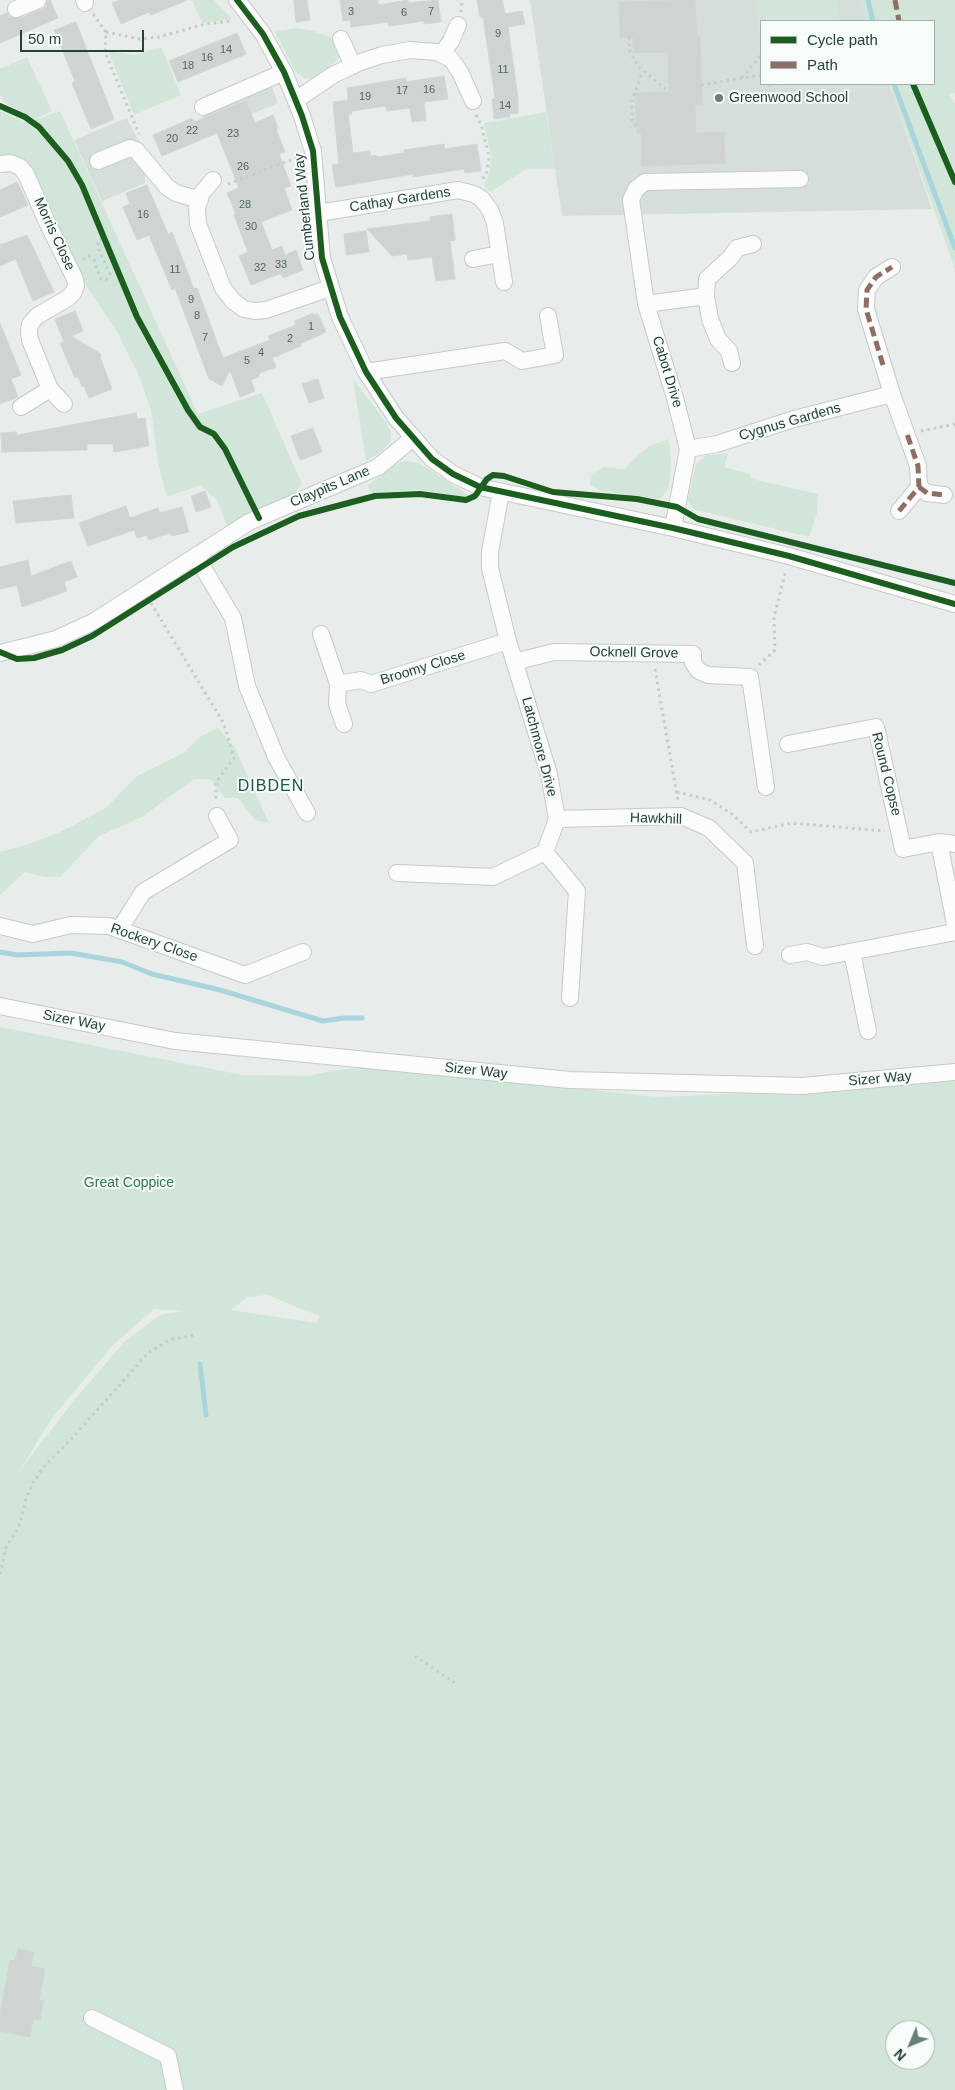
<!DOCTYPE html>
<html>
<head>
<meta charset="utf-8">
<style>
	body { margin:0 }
	#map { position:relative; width:955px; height:2090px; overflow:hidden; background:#e8edeb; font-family:Arial,sans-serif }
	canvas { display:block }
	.legend { position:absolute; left:760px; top:20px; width:175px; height:65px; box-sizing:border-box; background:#f7fbf9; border:1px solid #a3b1ad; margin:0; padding:6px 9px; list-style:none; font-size:15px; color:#24423a }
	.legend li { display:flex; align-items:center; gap:10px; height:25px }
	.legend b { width:25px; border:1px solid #a3b1ad }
	.north { position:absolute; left:885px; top:2020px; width:50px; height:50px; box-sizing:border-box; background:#f7fbf9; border:1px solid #a3b1ad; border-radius:50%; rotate:225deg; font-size:14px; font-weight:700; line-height:20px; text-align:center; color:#24423a }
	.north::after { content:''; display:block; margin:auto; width:18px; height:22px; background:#697e78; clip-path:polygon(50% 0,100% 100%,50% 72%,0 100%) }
	.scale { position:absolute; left:20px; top:30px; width:124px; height:22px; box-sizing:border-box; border:2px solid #24423a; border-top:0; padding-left:6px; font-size:15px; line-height:18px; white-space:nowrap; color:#24423a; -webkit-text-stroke:4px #f7fbf9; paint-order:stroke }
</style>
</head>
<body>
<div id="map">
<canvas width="955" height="2090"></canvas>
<ul class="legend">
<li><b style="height:6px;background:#1b5e20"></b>Cycle path</li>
<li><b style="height:6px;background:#8d6e63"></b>Path</li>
</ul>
<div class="north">N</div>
<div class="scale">50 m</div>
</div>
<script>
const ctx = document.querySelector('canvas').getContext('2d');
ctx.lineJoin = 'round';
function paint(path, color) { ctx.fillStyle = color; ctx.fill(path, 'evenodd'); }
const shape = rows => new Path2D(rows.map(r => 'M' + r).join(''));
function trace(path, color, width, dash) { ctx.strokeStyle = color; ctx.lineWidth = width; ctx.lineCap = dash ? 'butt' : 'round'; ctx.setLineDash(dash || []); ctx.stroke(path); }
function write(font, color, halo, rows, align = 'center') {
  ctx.font = font + ' Arial,sans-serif'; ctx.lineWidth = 4; ctx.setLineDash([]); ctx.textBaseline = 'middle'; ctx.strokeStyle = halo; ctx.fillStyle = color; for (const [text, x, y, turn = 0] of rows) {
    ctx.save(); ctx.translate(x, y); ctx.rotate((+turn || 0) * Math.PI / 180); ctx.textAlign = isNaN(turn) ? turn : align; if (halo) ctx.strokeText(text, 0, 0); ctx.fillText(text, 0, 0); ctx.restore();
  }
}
const built = shape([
	[530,0,860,0,867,21,761,21,761,84,889,84,932,209,562,216],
	[267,74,278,103,209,132,197,104],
	[127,118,144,152,145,183,102,201,74,140]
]);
const green = shape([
	[192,0,214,0,232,19,202,23],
	[755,0,837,0,839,21,761,21,761,40,760,40],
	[860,0,955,0,955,93,949,94,955,104,955,269,889,84,934,84,934,21,867,21],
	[295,28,310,30,333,38,338,57,336,62,311,79,303,78,295,71,275,32],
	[161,47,181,95,134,115,108,51,135,55],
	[27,57,52,111,35,119,4,102,0,94,0,69],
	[0,111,28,123,60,111,198,414,262,393,302,484,289,500,228,528,217,500,200,485,167,497,158,463,151,410,137,371,117,332,87,287,28,165,14,155,0,159],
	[546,112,555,169,526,169,490,192,484,185,490,172,491,155,484,123],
	[353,379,386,422,391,432,390,442,382,451,366,461],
	[669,439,671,461,669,488,660,499,601,491,590,485,591,474,604,467,625,469,636,457,650,446],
	[728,454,724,467,750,474,752,479,818,494,817,514,809,537,693,509,688,500,696,464,707,455],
	[407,461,419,463,468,495,467,497,420,490,370,493,368,485,400,462],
	[218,728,235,748,269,823,255,820,238,798,225,798,210,779,194,779,142,817,99,836,60,877,44,877,25,872,0,895,0,852,26,845,60,832,106,808,137,776,183,753,201,736],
	[0,1027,243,1075,308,1076,337,1070,373,1067,658,1097,861,1088,955,1076,955,2090,0,2090],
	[268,1295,301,1309,320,1316,316,1323,231,1310,247,1297],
	[154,1309,182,1311,160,1315,124,1342,76,1398,20,1470,52,1418,113,1345],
	[895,2030,925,2030,925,2060,895,2060]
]);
const stream = shape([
	[868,0,873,21],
	[894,84,955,248],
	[0,952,17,955,71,953,122,962,152,974,220,990,323,1021,344,1018,362,1018],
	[200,1364,206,1415]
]);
const building = shape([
	[48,0,50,0,58,18,0,43,0,16,7,13,10,17,20,18,42,9,46,6,48,0],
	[120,0,187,0,151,15,149,12,121,24,112,3,120,0],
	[294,0,307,0,310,20,296,22,294,0],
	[340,0,378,0,378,5,408,0,408,3,438,0,441,22,424,24,424,21,389,26,388,22,351,27,350,20,343,21,340,0],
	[477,0,502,0,505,14,522,11,525,24,508,27,518,98,518,113,509,114,510,117,494,119,492,99,495,99,492,77,483,17,480,17,477,0],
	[695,0,697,37,700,36,702,105,695,105,696,133,724,132,725,163,642,166,641,133,637,133,635,93,669,92,668,52,633,53,633,37,620,38,619,2,695,0],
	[76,22,114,119,91,129,72,83,75,81,54,30,76,22],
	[237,33,246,54,178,82,169,61,237,33],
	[444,76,448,99,424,102,426,120,412,122,410,108,387,111,386,106,351,111,352,114,348,114,353,153,370,151,371,156,376,155,377,157,404,153,404,150,444,144,445,149,477,144,481,171,465,173,464,169,413,177,413,174,336,187,332,165,339,164,333,102,348,100,347,88,406,78,406,82,444,76],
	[246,101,255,123,273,115,278,128,276,129,285,152,279,154,291,186,284,188,292,210,261,222,272,250,282,246,285,255,296,250,303,270,283,278,281,273,251,285,239,256,248,252,234,215,236,214,227,193,239,188,217,133,162,156,153,135,192,118,194,122,246,101],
	[17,182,28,205,0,217,0,190,17,182],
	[147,185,168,234,172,232,194,289,197,288,223,358,270,340,268,336,296,325,295,321,313,313,314,315,318,314,326,332,300,344,301,346,272,358,276,367,260,373,258,377,251,380,255,391,240,397,230,370,222,386,209,379,175,288,172,290,149,235,137,240,123,207,130,204,126,193,147,185],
	[452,214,455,240,450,241,455,279,436,281,432,257,408,260,407,254,392,256,367,229,430,221,430,217,452,214],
	[366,231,369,252,346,255,344,234,366,231],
	[27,235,54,292,33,301,16,259,0,266,0,245,27,235],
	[75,311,83,331,71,336,101,354,100,357,112,389,89,398,84,386,82,387,78,377,75,378,60,343,64,342,55,319,75,311],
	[0,323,21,375,11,379,18,397,0,404,0,323],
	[318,379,324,398,309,403,302,384,318,379],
	[136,413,137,419,145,418,149,446,114,452,113,444,87,444,87,450,2,452,1,433,16,432,17,435,136,413],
	[313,428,322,452,300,460,291,436,313,428],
	[205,491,211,507,196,512,191,496,205,491],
	[71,495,74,518,16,523,13,501,71,495],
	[126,506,130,518,158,508,160,513,182,507,189,532,171,536,170,533,149,540,147,535,137,538,134,530,88,546,79,523,126,506],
	[28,560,31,576,71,561,77,577,64,582,67,591,22,607,17,585,0,589,0,567,28,560],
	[18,1949,34,1952,31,1966,45,1969,39,2000,44,2001,40,2020,33,2019,30,2037,0,2031,0,2014,10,1960,15,1961,18,1949]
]);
const path = shape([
	[461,12,462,0],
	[93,14,106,32,105,52,139,134],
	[106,32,140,39,159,37,205,24,232,21],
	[629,37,630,51,637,65,669,92],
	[742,78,761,55],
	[770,84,770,87],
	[701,85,761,75],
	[476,115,481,124,489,156,487,172,482,180],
	[636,126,632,123,632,100,643,71],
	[228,184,299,157],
	[84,260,84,258,89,256,94,260,101,279,106,280,110,274,98,248,98,241,104,237],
	[921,431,955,424],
	[151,603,224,724,234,758,216,782,216,802],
	[759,665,775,650,774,617,786,570],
	[655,669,678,801],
	[677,792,710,800,732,814,751,832,791,823,885,831],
	[0,1574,6,1547,19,1527,26,1499,34,1481,46,1464,66,1445,148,1353,169,1340,194,1335],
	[415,1656,455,1683]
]);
const minor = shape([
	[84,0,85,3],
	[237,0,263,34,284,72,302,116,313,151,322,258,340,317,366,372,396,418,432,459,453,474,480,487,673,528,789,556,955,604],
	[16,9,38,0],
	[341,39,353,66],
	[442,53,451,41,458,25],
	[296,100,333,75,358,63,382,55,410,50,437,52,451,59,460,72,473,101],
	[203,107,284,72],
	[98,161,130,148,136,150,167,187,176,193,200,200],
	[0,164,11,163,20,167,26,174,46,220,75,279,76,286,73,293,68,298,37,316,30,324,29,331,30,340,50,389],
	[213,180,201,194,197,208,198,224,223,288,233,301,244,309,255,311,266,310,330,288],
	[319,213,458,190,474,194,482,199,490,210,495,223,504,282],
	[473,259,499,254],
	[892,267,876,277,867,290,866,309,892,394,918,466,919,487,899,511],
	[646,304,706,296],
	[732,363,729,351,718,339,710,319,706,296,707,279,731,257,737,248,753,244],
	[366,372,505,351,522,361,555,355,548,316],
	[21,407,50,389,64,404],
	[688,449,717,444,794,419,892,394],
	[919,487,927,493,944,495],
	[673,528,688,449,675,398,646,304,631,200,636,189,645,182,800,179],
	[196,556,233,618,247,686,276,757,307,813],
	[321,634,338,684,337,704,344,724],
	[0,653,56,639,93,622,249,522,378,467,413,438],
	[514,662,554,652,693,654,693,663,699,671,708,675,750,677,766,787],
	[338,684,361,680,371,684,508,641],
	[788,744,876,727,903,849,939,842,955,844],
	[557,819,681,816,709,828,745,863,755,946],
	[939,842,955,924],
	[545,852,577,891,570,998],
	[397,873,493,877,545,852,557,819,549,774,508,641,490,568,490,552,501,492],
	[0,926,33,934,71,925,109,926,245,975,303,952],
	[119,930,143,892,230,840,217,816],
	[852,952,868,1031],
	[790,955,807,952,823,957,955,932],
	[0,1006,175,1041,570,1080,802,1086,955,1072],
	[92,2018,168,2056,175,2090]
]);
const quiet = shape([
	[895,0,899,21],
	[883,365,866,309,867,290,876,277,892,267],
	[919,487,927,493,944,495],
	[899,511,919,487,918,466,907,434]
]);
const cycleway = shape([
	[237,0,263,34,284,72,302,116,313,151,322,258,340,317,366,372,396,418,432,459,453,474,480,487,673,528,789,556,955,604],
	[913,84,955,182],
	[0,106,25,117,39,127,68,161,82,185,137,317,188,410,200,427,214,434,225,449,259,518],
	[0,652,17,659,34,658,62,650,92,636,233,547,299,516,375,496,420,494,466,500,475,496,487,479,493,475,504,476,553,492,637,499,677,507,698,519,955,583]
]);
const markers = [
	[719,98,5,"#697e78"]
];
const numberNames = [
	["3",351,12],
	["7",431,12],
	["6",404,13],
	["9",498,34],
	["14",226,50],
	["16",207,58],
	["18",188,66],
	["11",503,70],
	["16",429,90],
	["17",402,91],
	["19",365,97],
	["14",505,106],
	["22",192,131],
	["23",233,134],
	["20",172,139],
	["26",243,167],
	["28",245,205],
	["16",143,215],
	["30",251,227],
	["33",281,265],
	["32",260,268],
	["11",175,270],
	["9",191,300],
	["8",197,316],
	["1",311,327],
	["7",205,338],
	["2",290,339],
	["4",261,353],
	["5",247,361]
];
const poiNames = [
	["Greenwood School",729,98]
];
const streetNames = [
	["Cathay Gardens",400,200,-9],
	["Cumberland Way",305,207,-96],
	["Morris Close",54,234,65],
	["Cabot Drive",667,372,73],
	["Cygnus Gardens",790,422,-16],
	["Claypits Lane",330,487,-23],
	["Ocknell Grove",634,653,1],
	["Broomy Close",423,668,-17],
	["Latchmore Drive",539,747,75],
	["Round Copse",886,774,76],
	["Hawkhill",656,819,2],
	["Rockery Close",154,943,19],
	["Sizer Way",74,1021,11],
	["Sizer Way",476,1071,6],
	["Sizer Way",880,1079,-5]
];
const parkNames = [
	["Great Coppice",129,1183]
];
const quarterNames = [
	["DIBDEN",271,787]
];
paint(built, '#d6dedb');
paint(green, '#d1e6d8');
trace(stream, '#a9d4db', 5);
paint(building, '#cfd4d2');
trace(building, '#d1d6d4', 1);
trace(minor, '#c5cac8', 18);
trace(path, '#c3ccca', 3, [2.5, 4]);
trace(minor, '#fcfcfc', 16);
trace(quiet, '#8d6e63', 5, [10, 5]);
trace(cycleway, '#1b5e20', 6);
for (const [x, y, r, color] of markers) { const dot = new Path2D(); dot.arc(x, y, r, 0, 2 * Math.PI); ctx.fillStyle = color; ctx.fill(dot); trace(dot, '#f7fbf9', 2); }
write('11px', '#506761', null, numberNames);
write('14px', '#24423a', '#f7fbf9', poiNames, 'left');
write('14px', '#24423a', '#f7fbf9', streetNames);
write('14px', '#2d7a4b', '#f7fbf9', parkNames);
ctx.letterSpacing = '1px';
write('16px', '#1f5548', '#f7fbf9', quarterNames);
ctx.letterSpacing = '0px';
</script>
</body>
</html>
